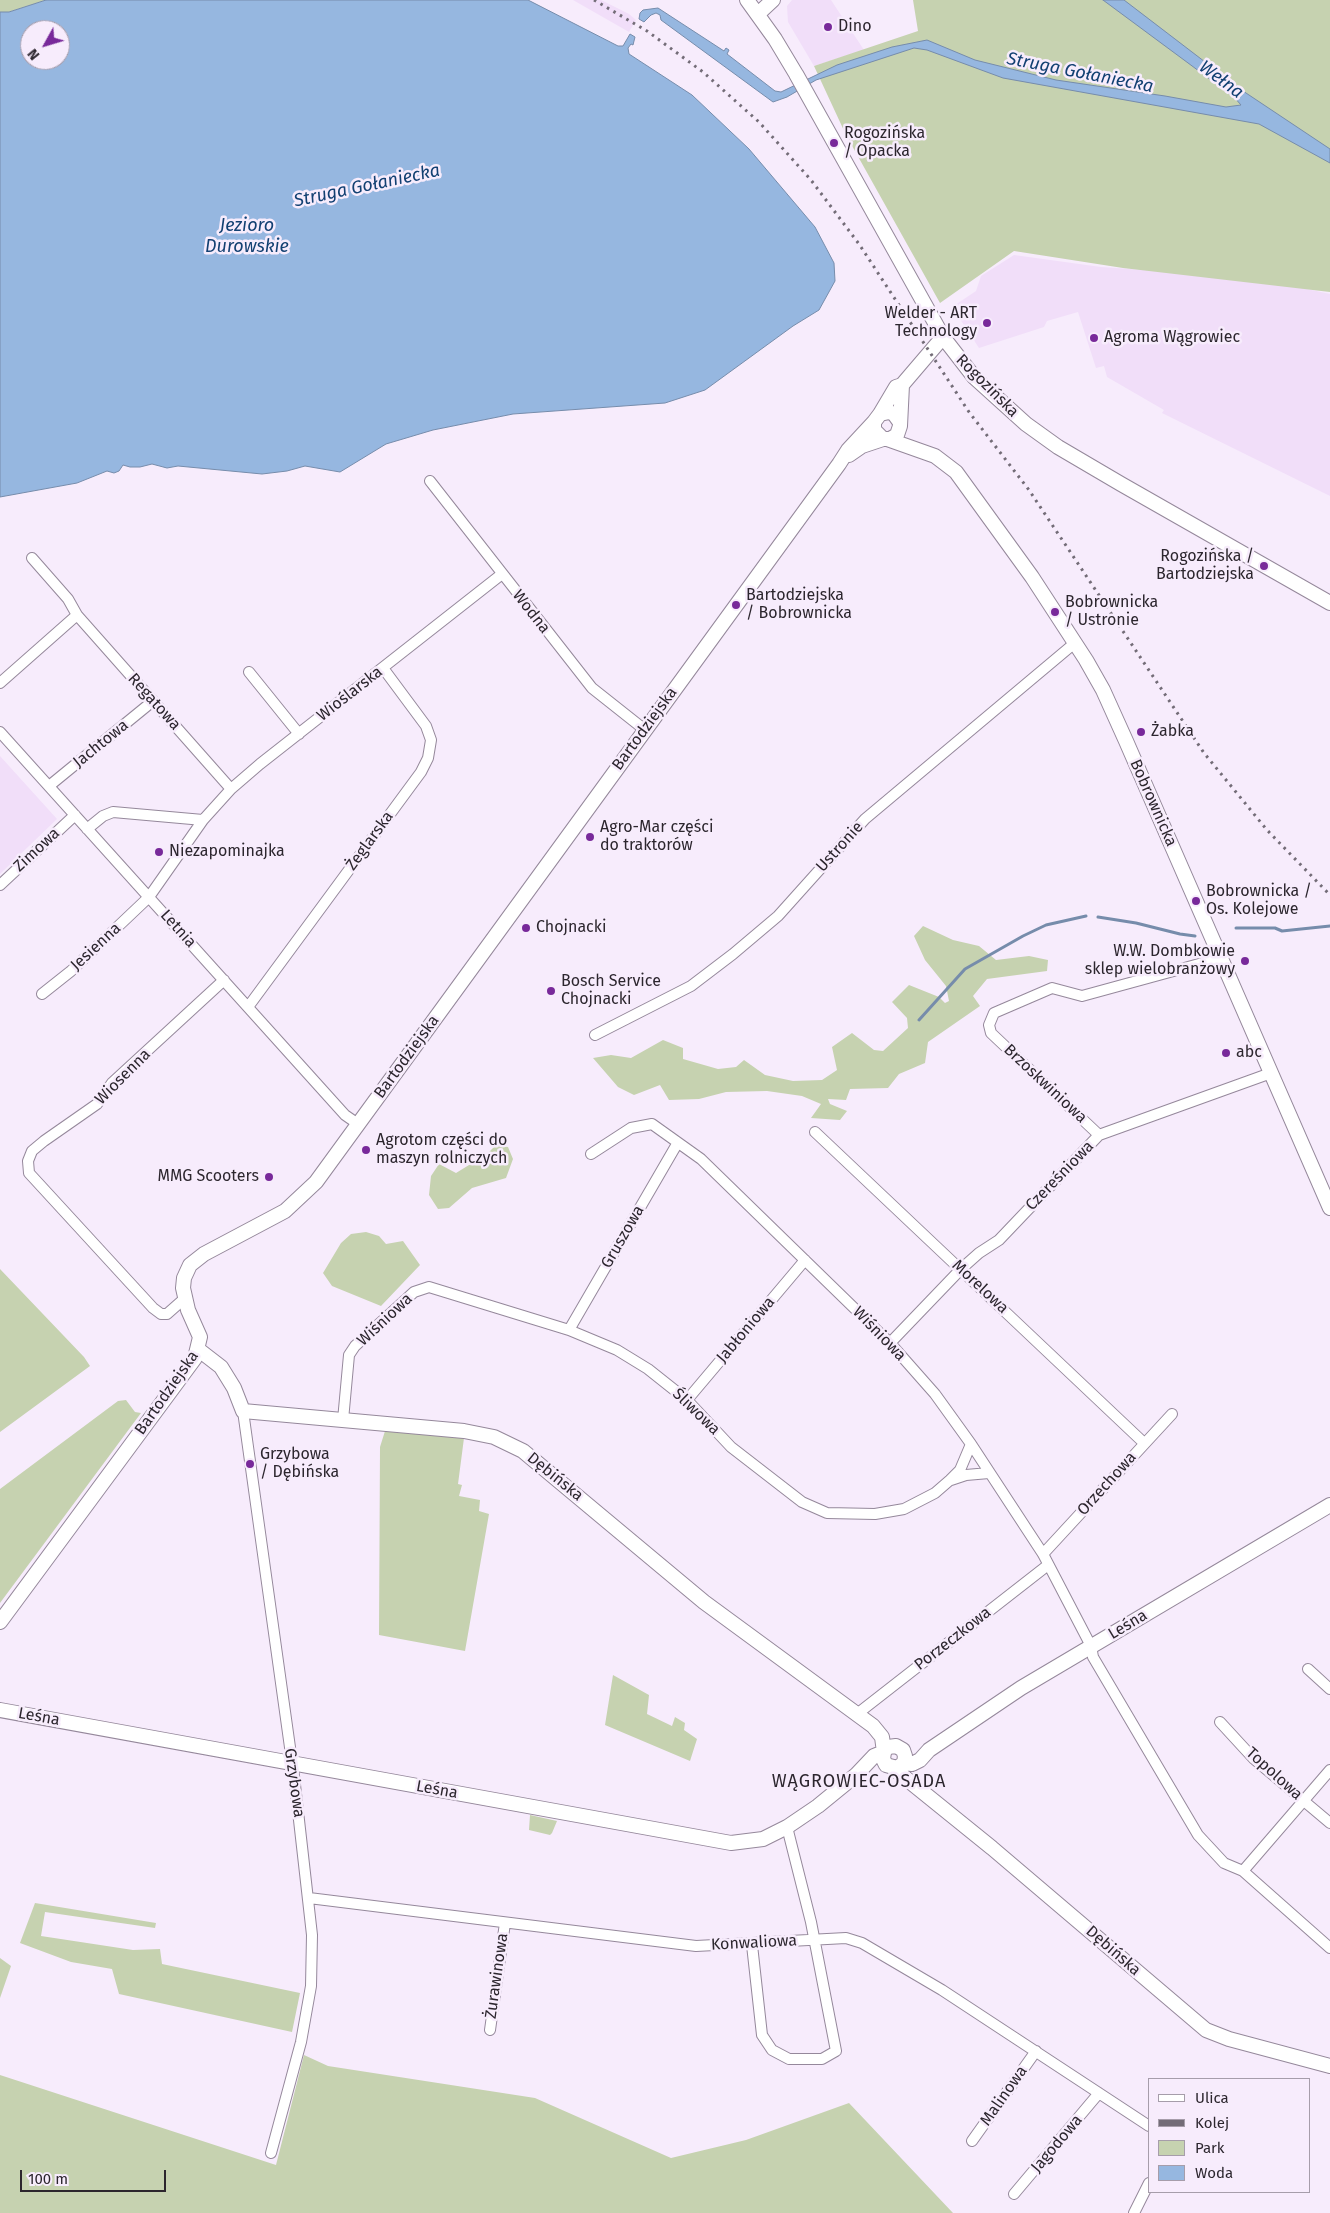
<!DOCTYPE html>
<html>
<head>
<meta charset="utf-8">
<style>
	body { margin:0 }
	#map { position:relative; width:1330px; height:2213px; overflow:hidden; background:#f7ecfc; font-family:"Fira Sans",sans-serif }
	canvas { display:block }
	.legend { position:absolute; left:1148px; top:2078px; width:162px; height:115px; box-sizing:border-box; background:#f7ecfc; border:1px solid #a69daa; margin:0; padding:6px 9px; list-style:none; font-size:15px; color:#2c262e }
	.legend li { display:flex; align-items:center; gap:10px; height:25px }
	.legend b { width:25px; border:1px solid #a69daa }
	.north { position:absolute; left:20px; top:20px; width:50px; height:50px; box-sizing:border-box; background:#f7ecfc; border:1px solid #a69daa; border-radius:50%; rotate:231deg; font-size:14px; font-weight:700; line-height:20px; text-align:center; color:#2c262e }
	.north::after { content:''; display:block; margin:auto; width:18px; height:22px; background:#78299a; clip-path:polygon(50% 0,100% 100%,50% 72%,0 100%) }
	.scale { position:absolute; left:20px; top:2170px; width:146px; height:22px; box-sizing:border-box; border:2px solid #2c262e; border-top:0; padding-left:6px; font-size:15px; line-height:18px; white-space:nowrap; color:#2c262e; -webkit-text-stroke:4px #f7ecfc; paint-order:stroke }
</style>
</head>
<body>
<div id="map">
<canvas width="1330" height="2213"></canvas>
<ul class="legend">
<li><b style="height:6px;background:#fff"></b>Ulica</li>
<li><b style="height:6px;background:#736c77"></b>Kolej</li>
<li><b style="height:14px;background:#c6d2b0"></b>Park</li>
<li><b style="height:14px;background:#96b7e0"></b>Woda</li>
</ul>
<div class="north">N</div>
<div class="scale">100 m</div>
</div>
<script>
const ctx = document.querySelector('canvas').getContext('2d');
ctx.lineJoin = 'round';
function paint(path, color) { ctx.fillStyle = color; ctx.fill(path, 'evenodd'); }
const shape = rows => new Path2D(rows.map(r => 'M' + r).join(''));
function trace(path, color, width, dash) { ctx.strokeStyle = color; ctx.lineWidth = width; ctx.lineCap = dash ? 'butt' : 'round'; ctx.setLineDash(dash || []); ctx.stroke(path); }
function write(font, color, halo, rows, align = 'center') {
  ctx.font = font + ' "Fira Sans",sans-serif'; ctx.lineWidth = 5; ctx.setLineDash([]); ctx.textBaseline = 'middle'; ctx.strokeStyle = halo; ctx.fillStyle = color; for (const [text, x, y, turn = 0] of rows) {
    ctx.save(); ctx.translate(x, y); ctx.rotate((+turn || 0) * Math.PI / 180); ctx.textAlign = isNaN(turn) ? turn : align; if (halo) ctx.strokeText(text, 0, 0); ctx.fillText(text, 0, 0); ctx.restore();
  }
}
const built = shape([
	[573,0,601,0,629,14,636,20,629,32],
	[792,0,831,0,864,50,814,66,788,22,787,6],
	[1014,255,1101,267,1221,275,1275,282,1330,294,1330,496,1162,413,1164,410,1107,377,1104,366,1096,368,1078,312,1047,321,1044,327,979,348,952,307,976,291,981,276],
	[0,756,57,819,0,874]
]);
const green = shape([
	[0,0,46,0,9,12,0,12],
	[913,0,1330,0,1330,292,1123,268,1014,251,940,303,846,135,814,66,918,31],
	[923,926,953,940,979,946,996,960,1029,956,1048,960,1047,971,987,979,973,996,980,1006,928,1042,925,1063,899,1074,888,1088,850,1089,846,1100,828,1099,830,1104,847,1111,840,1120,811,1118,821,1104,802,1096,767,1091,726,1092,699,1099,669,1100,660,1085,634,1095,618,1087,593,1058,611,1055,631,1058,663,1040,683,1048,683,1059,718,1069,736,1067,744,1060,765,1075,793,1081,822,1080,837,1070,832,1047,852,1033,874,1050,883,1051,908,1028,907,1018,892,1002,909,985,939,997,945,1003,949,1001,946,986,925,960,914,936],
	[496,1145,508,1147,513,1159,506,1178,472,1188,449,1208,438,1209,429,1195,431,1176,439,1164,456,1173,487,1154],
	[366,1232,379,1236,386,1244,403,1241,420,1265,381,1306,332,1286,323,1273,341,1243,351,1234],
	[0,1269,84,1357,90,1366,0,1432],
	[126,1400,135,1412,141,1413,0,1603,0,1489,118,1401],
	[385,1431,464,1438,458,1484,462,1485,459,1496,480,1500,479,1511,489,1514,465,1651,379,1635,380,1447],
	[613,1675,649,1695,647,1714,672,1726,675,1717,685,1723,684,1730,697,1739,690,1761,605,1725],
	[530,1815,557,1821,552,1833,550,1835,529,1830],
	[35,1903,156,1923,155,1928,45,1912,41,1936,133,1950,160,1949,162,1964,300,1993,292,2032,119,1994,112,1969,71,1962,20,1943],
	[0,1958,11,1966,0,1998],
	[304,2055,328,2066,535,2098,671,2158,746,2140,849,2103,953,2213,0,2213,0,2075,276,2165]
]);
const water = shape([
	[46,0,528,0,618,46,623,46,630,34,635,37,633,45,631,44,628,48,629,54,692,95,749,149,815,227,834,263,835,281,819,310,793,326,705,390,665,403,513,414,433,430,386,444,340,472,305,466,287,471,262,474,178,466,167,468,152,464,140,467,130,467,123,465,119,471,114,473,107,471,77,483,0,497,0,12,9,12,46,0],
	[30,30,60,30,60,60,30,60,30,30],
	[1103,0,1124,0,1243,91,1330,149,1330,163,1259,124,1003,78,927,50,914,48,816,80,787,97,773,102,661,20,660,15,656,13,651,15,644,22,639,19,640,13,643,10,658,8,724,51,726,48,729,50,727,54,775,91,781,92,837,65,892,47,927,40,975,60,1056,80,1165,96,1226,107,1241,105,1234,97,1103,0]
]);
const stream = shape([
	[1098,917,1136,923,1180,934,1195,936],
	[1236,928,1275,928,1282,931,1330,926],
	[919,1020,965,969,1023,936,1046,925,1086,916]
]);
const street = shape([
	[430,481,592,688,645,730],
	[32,558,68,599,77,615,231,789],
	[249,672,299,734],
	[0,683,77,615],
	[0,732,345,1115,358,1124],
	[49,786,153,701],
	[87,829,103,816,113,812,203,820],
	[0,885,75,815],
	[42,994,71,971,149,897,203,820,231,789,260,764,502,574],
	[248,1007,421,772,428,758,431,740,426,726,383,668],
	[595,1035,691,986,733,954,778,916,865,819,1076,642],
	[815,1132,1144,1443],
	[1099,1135,991,1033,989,1025,994,1013,1052,988,1082,996,1221,958],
	[591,1154,631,1128,652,1124,701,1159,890,1343,935,1394,971,1444,1043,1554,1091,1646,1093,1657,1198,1835,1224,1863,1243,1871,1330,1948],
	[184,1299,167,1314,161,1314,153,1308,29,1173,28,1161,32,1151,44,1141,97,1104,112,1083,224,980],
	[569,1330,677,1144],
	[890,1343,961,1269,979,1253,999,1240,1099,1135,1271,1073],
	[687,1400,805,1260],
	[243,1411,294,1776,312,1935,311,1986,301,2042,271,2153],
	[343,1420,349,1355,355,1346,414,1292,429,1287,569,1330,617,1350,648,1369,687,1400,731,1447,802,1502,827,1513,875,1514,904,1509,935,1493,950,1480,960,1470,971,1444],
	[951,1480,966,1475,989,1473],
	[1043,1554,1172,1414],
	[1308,1669,1330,1689],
	[857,1714,1048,1565],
	[1220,1722,1254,1759,1330,1823],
	[1243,1871,1330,1770],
	[309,1898,696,1946,846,1938,862,1943,942,1990,1149,2126],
	[752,1945,762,2035,772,2050,789,2059,822,2059,836,2051,811,1922,787,1827],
	[490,2030,505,1923],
	[972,2141,1036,2051],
	[1014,2194,1099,2093],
	[1134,2213,1149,2183]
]);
const secondary = shape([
	[747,0,775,39,796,74,943,337,974,377,1026,424,1058,447,1121,484,1330,603],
	[758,14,773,0],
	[880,414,896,387,902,385,943,337],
	[899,421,894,414,889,412,880,414,874,422,874,430,883,439,890,439,897,435,900,426,902,385],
	[887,439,935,456,956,472,1032,577,1086,660,1103,690,1126,741,1330,1208],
	[849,455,862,446,883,439],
	[0,1622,195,1358,200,1337,188,1310,183,1288,184,1278,190,1265,204,1254,285,1211,316,1182,839,464,848,450,874,422],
	[0,1710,731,1843,763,1839,787,1827,818,1806,856,1775,874,1756,884,1752,888,1747,896,1746,903,1750,905,1756,904,1763,897,1768,886,1765,883,1759,884,1752,882,1737,873,1726,704,1602,523,1451,494,1437,464,1431,243,1411,234,1388,221,1367,199,1350],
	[904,1763,912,1764,920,1760,929,1750,1021,1688,1330,1505],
	[893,1768,992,1848,1206,2030,1229,2039,1330,2066]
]);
const rail = shape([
	[594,0,647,31,703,72,759,122,811,180,859,244,969,412,1029,490,1204,753,1267,830,1330,895]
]);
const markers = [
	[828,27,5,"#78299a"],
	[834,143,5,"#78299a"],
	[987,323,5,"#78299a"],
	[1094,338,5,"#78299a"],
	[1264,566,5,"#78299a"],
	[736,605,5,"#78299a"],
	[1055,612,5,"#78299a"],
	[1141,732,5,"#78299a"],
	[590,837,5,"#78299a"],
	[159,852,5,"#78299a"],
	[1196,901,5,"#78299a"],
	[526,928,5,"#78299a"],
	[1245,961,5,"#78299a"],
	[551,991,5,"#78299a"],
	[1226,1053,5,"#78299a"],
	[366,1150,5,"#78299a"],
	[269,1177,5,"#78299a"],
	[250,1464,5,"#78299a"]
];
const poiNames = [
	["Dino",838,27],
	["Rogozińska",844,134],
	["/ Opacka",844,152],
	["Welder - ART",977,314,"right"],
	["Technology",977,332,"right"],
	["Agroma Wągrowiec",1104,338],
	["Rogozińska /",1254,557,"right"],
	["Bartodziejska",1254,575,"right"],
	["Bartodziejska",746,596],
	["/ Bobrownicka",746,614],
	["Bobrownicka",1065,603],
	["/ Ustronie",1065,621],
	["Żabka",1151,732],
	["Agro-Mar części",600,828],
	["do traktorów",600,846],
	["Niezapominajka",169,852],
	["Bobrownicka /",1206,892],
	["Os. Kolejowe",1206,910],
	["Chojnacki",536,928],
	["W.W. Dombkowie",1235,952,"right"],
	["sklep wielobranżowy",1235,970,"right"],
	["Bosch Service",561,982],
	["Chojnacki",561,1000],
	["abc",1236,1053],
	["Agrotom części do",376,1141],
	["maszyn rolniczych",376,1159],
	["MMG Scooters",259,1177,"right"],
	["Grzybowa",260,1455],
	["/ Dębińska",260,1473]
];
const streetNames = [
	["Rogozińska",987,386,45],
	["Wodna",531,612,52],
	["Wioślarska",350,694,-38],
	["Regatowa",154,702,48],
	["Bartodziejska",645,729,-54],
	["Jachtowa",101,744,-39],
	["Bobrownicka",1153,803,66],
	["Żeglarska",370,841,-54],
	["Ustronie",840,847,-48],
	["Zimowa",37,850,-43],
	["Letnia",178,929,48],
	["Jesienna",96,947,-43],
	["Bartodziejska",407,1057,-54],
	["Wiosenna",123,1077,-45],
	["Brzoskwiniowa",1045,1084,43],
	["Czereśniowa",1060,1176,-46],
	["Gruszowa",623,1237,-60],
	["Morelowa",980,1287,43],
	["Wiśniowa",385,1320,-43],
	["Jabłoniowa",746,1330,-50],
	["Wiśniowa",879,1334,46],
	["Bartodziejska",167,1393,-55],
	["Śliwowa",696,1412,44],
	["Dębińska",555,1477,39],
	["Orzechowa",1107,1484,-48],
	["Leśna",1128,1625,-31],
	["Porzeczkowa",953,1639,-38],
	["Leśna",39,1717,10],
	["Topolowa",1274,1774,42],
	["Grzybowa",294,1783,82],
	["Leśna",437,1790,10],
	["Konwaliowa",754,1943,-3],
	["Dębińska",1113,1951,41],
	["Żurawinowa",497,1976,-82],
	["Malinowa",1004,2096,-55],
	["Jagodowa",1057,2144,-50]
];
const waterNames = [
	["Struga Gołaniecka",1080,73,11],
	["Wełna",1221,80,37],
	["Struga Gołaniecka",367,186,-12],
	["Jezioro",247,226],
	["Durowskie",247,247]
];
const neighbourhoodNames = [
	["WĄGROWIEC-OSADA",859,1782]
];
paint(built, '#f1def9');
paint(green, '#c6d2b0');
paint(water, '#96b7e0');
trace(water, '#768cab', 1);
trace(stream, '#768cab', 3);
trace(street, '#95889b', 12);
trace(secondary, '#95889b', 16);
trace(street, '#fff', 10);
trace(secondary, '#fff', 14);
trace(rail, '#736c77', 3, [2.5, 5]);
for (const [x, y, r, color] of markers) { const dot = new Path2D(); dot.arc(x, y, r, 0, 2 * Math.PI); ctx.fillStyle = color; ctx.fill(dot); trace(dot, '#f7ecfc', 2); }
write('16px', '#2c262e', '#f7ecfc', poiNames, 'left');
write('16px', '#2c262e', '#f7ecfc', streetNames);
write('italic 18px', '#124072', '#f7ecfc', waterNames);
ctx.letterSpacing = '1px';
write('18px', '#2c262e', '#f7ecfc', neighbourhoodNames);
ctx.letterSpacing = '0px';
</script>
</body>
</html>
